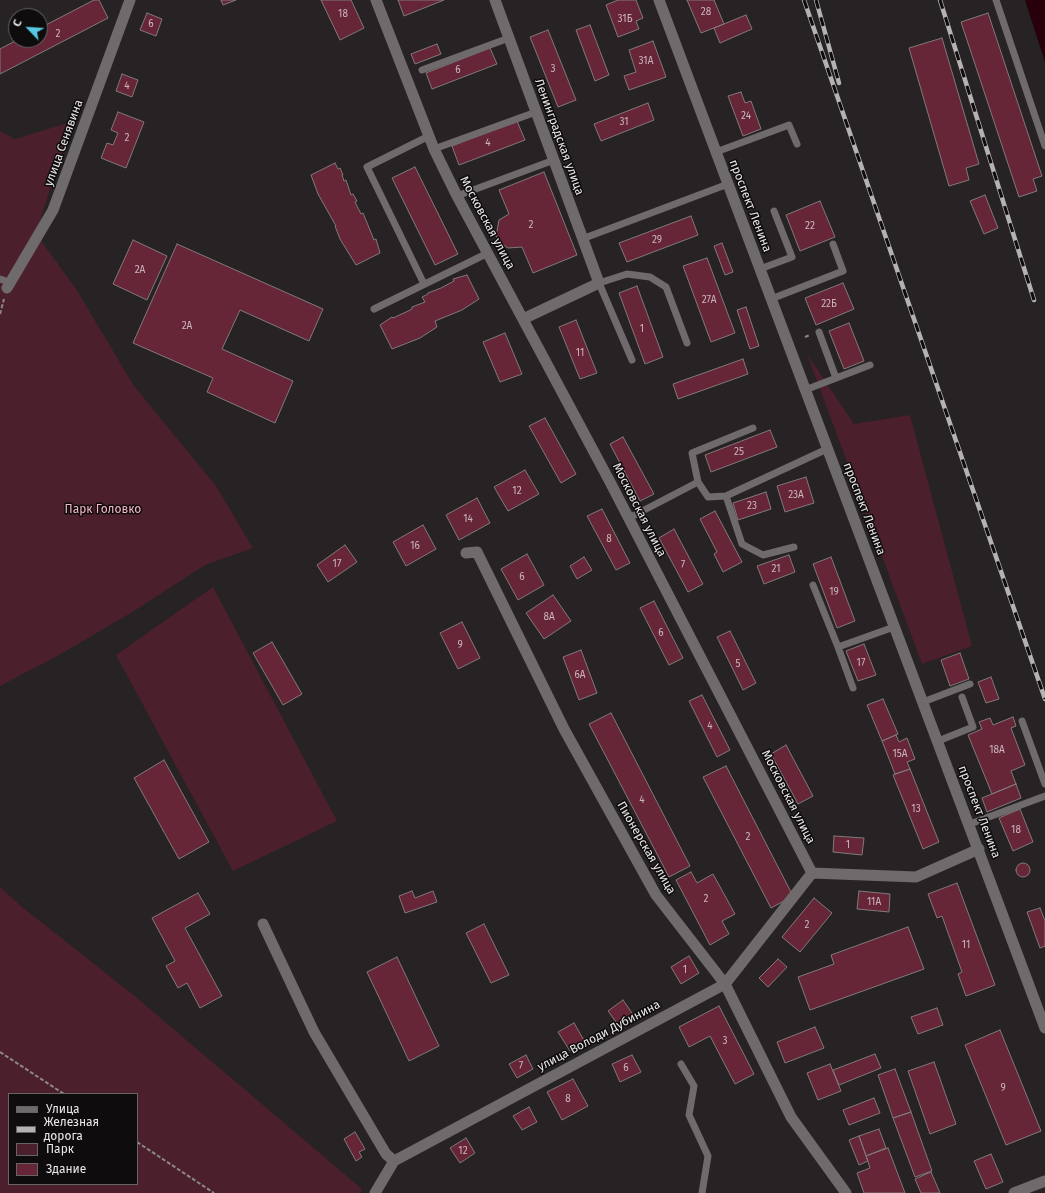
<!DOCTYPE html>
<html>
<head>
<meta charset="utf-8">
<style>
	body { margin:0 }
	#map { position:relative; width:1045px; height:1193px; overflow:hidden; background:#272223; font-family:"Fira Sans",sans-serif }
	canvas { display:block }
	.legend { position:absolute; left:8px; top:1093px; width:130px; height:92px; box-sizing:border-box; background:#0f0c0d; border:1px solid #676465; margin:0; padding:5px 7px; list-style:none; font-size:12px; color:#ebe8e8 }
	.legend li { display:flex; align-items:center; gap:8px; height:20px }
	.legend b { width:20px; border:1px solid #676465 }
	.north { position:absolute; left:8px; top:8px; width:40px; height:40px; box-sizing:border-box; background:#0f0c0d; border:1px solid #676465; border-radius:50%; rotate:295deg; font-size:11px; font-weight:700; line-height:16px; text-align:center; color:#ebe8e8 }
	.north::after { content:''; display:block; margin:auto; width:14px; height:18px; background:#57c9e2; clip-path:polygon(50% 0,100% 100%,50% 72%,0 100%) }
</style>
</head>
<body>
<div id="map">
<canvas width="1045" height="1193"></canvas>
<ul class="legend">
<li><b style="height:5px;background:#6f6a6b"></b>Улица</li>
<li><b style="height:5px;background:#b5b2b2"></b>Железная дорога</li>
<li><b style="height:11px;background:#4b202c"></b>Парк</li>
<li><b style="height:11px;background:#672538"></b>Здание</li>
</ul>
<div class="north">С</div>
</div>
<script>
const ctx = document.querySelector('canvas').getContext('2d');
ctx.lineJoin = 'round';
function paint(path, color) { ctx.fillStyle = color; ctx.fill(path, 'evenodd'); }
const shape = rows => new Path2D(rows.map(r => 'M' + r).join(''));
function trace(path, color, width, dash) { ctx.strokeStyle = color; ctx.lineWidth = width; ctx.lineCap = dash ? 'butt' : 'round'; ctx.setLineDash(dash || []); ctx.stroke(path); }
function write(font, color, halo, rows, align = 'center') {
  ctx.font = font + ' "Fira Sans",sans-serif'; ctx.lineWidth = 3; ctx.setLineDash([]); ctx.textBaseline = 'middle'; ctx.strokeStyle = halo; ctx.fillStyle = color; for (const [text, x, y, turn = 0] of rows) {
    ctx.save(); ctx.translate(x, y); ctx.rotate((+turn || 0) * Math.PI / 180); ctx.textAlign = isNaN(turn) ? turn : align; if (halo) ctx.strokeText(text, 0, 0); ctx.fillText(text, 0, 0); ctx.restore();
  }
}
const green = shape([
	[71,122,36,234,76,289,134,386,216,486,253,548,205,565,134,611,61,654,0,686,0,131,15,139],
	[807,354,854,424,910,415,972,646,922,664],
	[213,587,337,821,233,871,116,655],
	[0,887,22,907,131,993,362,1189,360,1193,0,1193],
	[9,1094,137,1094,137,1184,9,1184]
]);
const water = shape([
	[1025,0,1045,0,1045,62]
]);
const building = shape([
	[94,0,99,0,108,18,0,74,0,49,17,40,40,40,40,28,94,0],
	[221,0,236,0,223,5,221,0],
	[321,0,351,0,364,28,340,40,321,0],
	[398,0,444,0,404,16,398,0],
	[618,0,636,0,643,18,636,21,639,29,618,37,606,5,618,0],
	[687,0,714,0,724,24,701,33,687,0],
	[147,13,162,19,156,36,140,30,147,13],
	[988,13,1042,176,1033,179,1037,191,1019,197,961,22,988,13],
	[746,15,752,29,720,43,714,28,746,15],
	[590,25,609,75,595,81,576,30,590,25],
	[548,30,576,100,558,107,530,37,548,30],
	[942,38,979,164,966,168,969,180,949,186,909,48,942,38],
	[653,41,666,77,629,90,624,76,636,72,629,50,653,41],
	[437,44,441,54,415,64,411,54,437,44],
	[490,48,497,64,432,89,426,73,490,48],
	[122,74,138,80,132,97,116,91,122,74],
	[741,92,745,103,751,101,761,129,743,136,728,96,741,92],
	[648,103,654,120,601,141,594,124,648,103],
	[118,112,144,122,126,168,101,158,107,143,113,145,118,133,111,130,118,112],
	[517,121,525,140,459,165,452,146,517,121],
	[335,163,338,169,340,168,343,175,342,175,344,181,346,180,351,195,353,194,357,201,355,202,361,214,363,213,374,240,376,239,380,253,356,265,340,239,335,226,336,226,318,194,311,175,335,163],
	[415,167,458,254,435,265,392,178,415,167],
	[544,172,577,255,533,273,522,247,508,248,500,243,496,236,499,220,509,214,499,190,544,172],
	[985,195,998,228,984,234,970,201,985,195],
	[820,201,835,237,800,251,786,215,820,201],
	[691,216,698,235,627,262,619,243,691,216],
	[133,240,167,256,147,300,113,284,133,240],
	[722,243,733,272,725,275,714,246,722,243],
	[177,244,323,309,309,341,240,310,222,349,293,381,275,423,207,392,213,378,133,343,177,244],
	[707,258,735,333,711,342,683,266,707,258],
	[467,275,479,299,462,310,435,321,437,327,420,338,392,349,380,325,392,317,393,318,406,312,412,309,412,307,425,302,422,297,428,294,428,293,441,288,454,281,453,279,467,275],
	[843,283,854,309,816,325,805,298,843,283],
	[637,286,663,357,645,364,619,293,637,286],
	[746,307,759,346,750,349,737,310,746,307],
	[576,320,597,373,580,379,559,327,576,320],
	[849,323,864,361,844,369,829,331,849,323],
	[505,333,522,374,500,382,483,342,505,333],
	[743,359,748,374,678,399,673,384,743,359],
	[545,418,576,474,561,483,529,426,545,418],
	[770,430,777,447,711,472,705,455,770,430],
	[623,437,654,494,640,501,610,444,623,437],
	[525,470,539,494,508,511,494,487,525,470],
	[806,477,814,503,785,512,777,486,806,477],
	[766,492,771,509,738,520,733,503,766,492],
	[477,498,490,523,459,540,446,515,477,498],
	[602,509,630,563,616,570,587,516,602,509],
	[715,511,742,562,723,572,714,554,717,552,700,519,715,511],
	[423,525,436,549,406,566,393,542,423,525],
	[674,529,703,584,688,592,659,538,674,529],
	[345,545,357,562,328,582,317,565,345,545],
	[527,554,544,585,518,600,501,569,527,554],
	[789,555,795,572,764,584,757,566,789,555],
	[584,557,592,570,577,579,570,566,584,557],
	[831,557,855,621,837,628,813,564,831,557],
	[553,595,571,621,544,639,526,613,553,595],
	[654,601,683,658,669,665,640,608,654,601],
	[462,622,480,658,458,669,440,633,462,622],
	[730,631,756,683,743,690,717,637,730,631],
	[272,642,302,694,283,705,253,653,272,642],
	[864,644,876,675,858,681,846,651,864,644],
	[581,650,597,693,579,700,563,657,581,650],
	[960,653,969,679,950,686,941,660,960,653],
	[991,677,999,699,986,703,978,682,991,677],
	[702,695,730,750,717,757,689,701,702,695],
	[883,699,898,734,882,741,867,705,883,699],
	[611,713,690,866,669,877,589,724,611,713],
	[1013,717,1016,726,1011,728,1025,765,1011,771,1016,784,992,794,968,735,982,729,979,722,990,718,993,725,1013,717],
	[896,735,899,742,907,738,915,759,907,762,910,769,895,774,882,741,896,735],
	[786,745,813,796,798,804,771,754,786,745],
	[164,760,209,842,179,859,134,778,164,760],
	[726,766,793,896,771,908,703,777,726,766],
	[910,769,939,842,923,849,893,775,910,769],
	[1016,784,1021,798,987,812,982,798,1016,784],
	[1020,809,1033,842,1013,851,999,818,1020,809],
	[834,836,864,838,862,855,833,852,834,836],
	'1016 870a7 7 0 1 1 14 0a7 7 0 1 1-14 0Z',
	[691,872,697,883,713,874,735,914,722,921,729,934,710,945,676,880,691,872],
	[957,883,995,985,966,996,958,974,962,972,942,916,937,918,928,894,957,883],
	[412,891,415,898,433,891,437,902,405,913,399,896,412,891],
	[859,891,890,894,889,912,857,909,859,891],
	[198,893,210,914,185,928,222,996,200,1008,187,983,178,988,166,966,175,961,152,918,198,893],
	[814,898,832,913,800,952,782,937,814,898],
	[1040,908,1045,921,1045,946,1040,948,1027,912,1040,908],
	[484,924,509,975,491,983,466,933,484,924],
	[908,927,924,969,810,1010,798,977,834,964,831,955,908,927],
	[689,956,699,973,681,984,671,967,689,956],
	[397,957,439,1046,409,1061,367,972,397,957],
	[778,959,787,967,768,987,759,978,778,959],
	[623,1000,634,1016,619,1026,608,1011,623,1000],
	[719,1006,754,1074,735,1084,710,1036,689,1047,679,1027,719,1006],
	[937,1008,943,1025,918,1034,911,1017,937,1008],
	[574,1023,585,1042,570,1051,558,1032,574,1023],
	[815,1027,824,1048,785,1063,777,1042,815,1027],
	[1000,1030,1041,1131,1006,1145,965,1045,1000,1030],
	[875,1054,881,1068,839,1085,833,1070,875,1054],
	[526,1055,533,1069,517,1078,509,1064,526,1055],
	[632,1055,641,1072,620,1082,612,1064,632,1055],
	[934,1062,956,1124,930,1134,908,1071,934,1062],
	[830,1064,841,1091,818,1100,807,1073,830,1064],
	[895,1069,911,1112,893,1118,878,1075,895,1069],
	[573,1079,588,1106,562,1120,547,1092,573,1079],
	[874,1098,880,1113,849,1125,843,1110,874,1098],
	[529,1107,537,1122,522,1130,513,1116,529,1107],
	[911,1112,932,1171,915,1177,893,1118,911,1112],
	[879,1129,886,1148,866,1156,859,1136,879,1129],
	[355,1132,365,1149,359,1152,362,1157,356,1161,344,1139,355,1132],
	[859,1136,868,1161,859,1165,849,1140,859,1136],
	[466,1138,475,1153,460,1163,450,1148,466,1138],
	[888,1148,905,1193,864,1193,857,1173,870,1168,866,1156,888,1148],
	[991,1154,1003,1182,986,1189,974,1161,991,1154],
	[931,1172,940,1193,921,1193,915,1179,931,1172]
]);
const path = shape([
	[0,314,4,299],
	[805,337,810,335],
	[0,1052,64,1094],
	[137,1142,214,1193]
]);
const service = shape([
	[996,0,1045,146],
	[422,70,509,38],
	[434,149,536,112],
	[716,152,789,125,797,144],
	[457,196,554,160],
	[582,239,728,184],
	[760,269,792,257,774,211],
	[0,279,9,282],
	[424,284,367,167,429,136],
	[771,299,843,271,833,244],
	[374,309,488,253],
	[819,332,836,378],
	[632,360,599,283,627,274,650,277,666,287,687,343],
	[805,390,870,365],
	[698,482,708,497,726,496,827,449],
	[726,496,742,544,763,555,794,547],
	[629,518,698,482,692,453,753,428],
	[813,585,838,647,894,627],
	[838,647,853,688],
	[923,702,970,684],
	[1022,721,1045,784],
	[938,741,973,727,962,697],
	[970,824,1045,796],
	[681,1064,694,1086,689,1115,708,1156,702,1193]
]);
const minor = shape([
	[376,0,434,149,457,196,609,480,812,873,916,877,979,849],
	[495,0,599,283,523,319],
	[7,288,53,210,130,0],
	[466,553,477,552,564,729,656,895,725,984,791,1117,846,1193],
	[263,924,314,1032,386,1154,394,1161],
	[375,1193,394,1161,725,984,812,873],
	[1014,1193,1045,1181]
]);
const secondary = shape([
	[659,0,1045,1028]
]);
const rail = shape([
	[804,0,1045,699],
	[816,0,839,83],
	[940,0,1034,300]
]);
const numberNames = [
	["28",706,12],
	["18",343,14],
	["31Б",625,19],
	["6",151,24],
	["2",58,34],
	["31А",646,61],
	["3",553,69],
	["6",458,70],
	["4",127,86],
	["24",746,116],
	["31",624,122],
	["2",127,138],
	["4",488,143],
	["2",531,225],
	["22",810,226],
	["29",657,240],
	["2А",140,270],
	["27А",709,300],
	["22Б",829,304],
	["2А",187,326],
	["1",642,329],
	["11",580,353],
	["25",739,452],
	["12",517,491],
	["23А",796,495],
	["23",752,506],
	["14",468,519],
	["8",609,539],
	["16",415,546],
	["17",337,564],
	["7",683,565],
	["21",776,569],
	["6",522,577],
	["19",834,592],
	["8А",549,617],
	["6",661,633],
	["9",460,645],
	["17",861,663],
	["5",738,664],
	["6А",580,675],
	["4",710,726],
	["18А",997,750],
	["15А",900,754],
	["4",642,800],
	["13",916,809],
	["18",1016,830],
	["2",748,837],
	["1",848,845],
	["2",706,899],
	["11А",874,902],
	["2",807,925],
	["11",966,945],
	["1",685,970],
	["3",725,1041],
	["7",521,1066],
	["6",626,1068],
	["9",1003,1088],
	["8",568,1099],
	["12",463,1151]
];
const streetNames = [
	["Ленинградская улица",559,137,70],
	["улица Сенявина",64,143,-70],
	["проспект Ленина",750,206,69],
	["Московская улица",487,223,62],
	["проспект Ленина",864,509,69],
	["Московская улица",639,510,63],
	["Московская улица",788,797,63],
	["проспект Ленина",979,812,69],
	["Пионерская улица",646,848,60],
	["улица Володи Дубинина",599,1036,-28]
];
const parkNames = [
	["Парк Головко",103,510]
];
paint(green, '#4b202c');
paint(water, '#27000b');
paint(building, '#672538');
trace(building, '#807a7b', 1);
trace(path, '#8c8888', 2, [4, 2]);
trace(service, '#6f6a6b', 7);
trace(minor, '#6f6a6b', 11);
trace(secondary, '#6f6a6b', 11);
trace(rail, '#b5b2b2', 4.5);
trace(rail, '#0f0c0d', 3, [9]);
write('10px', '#cab7bc', null, numberNames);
write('12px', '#ebe8e8', '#0f0c0d', streetNames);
write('12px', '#f5b5c3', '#0f0c0d', parkNames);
</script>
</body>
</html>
